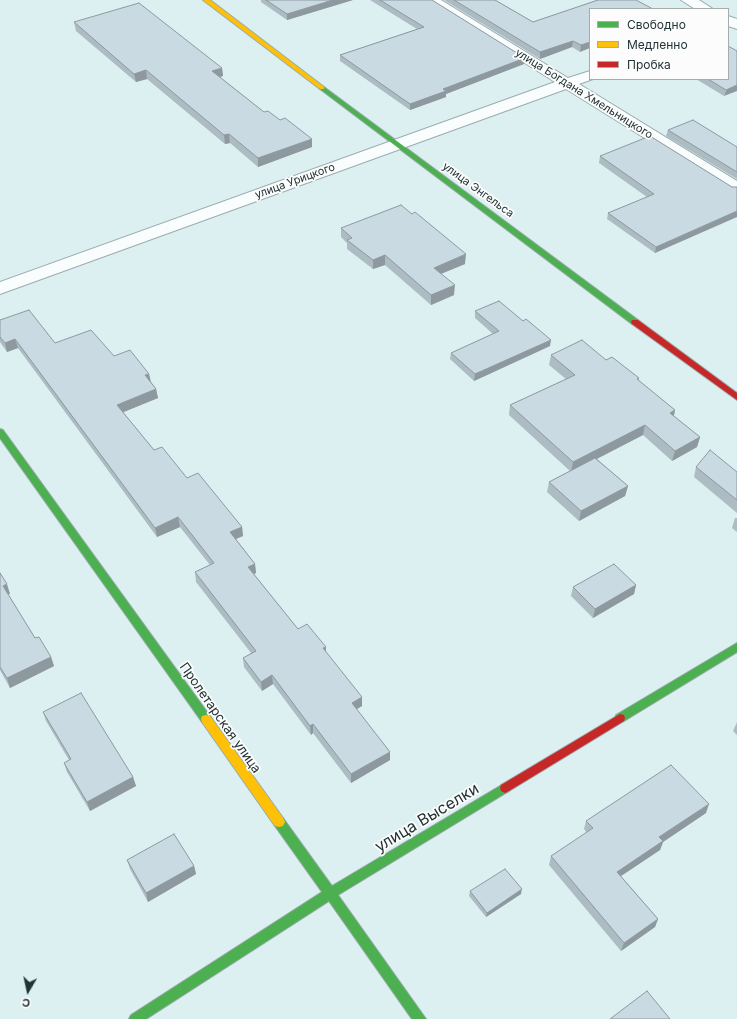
<!DOCTYPE html>
<html>
<head>
<meta charset="utf-8">
<style>
	body { margin:0 }
	#map { position:relative; width:737px; height:1019px; overflow:hidden; background:#dcf0f2; font-family:Inter,sans-serif }
	canvas { display:block }
	.legend { position:absolute; left:589px; top:8px; width:140px; height:72px; box-sizing:border-box; background:#fcfcfc; border:1px solid #a4acac; margin:0; padding:5px 7px; list-style:none; font-size:12px; color:#213335 }
	.legend li { display:flex; align-items:center; gap:8px; height:20px }
	.legend b { width:20px; border:1px solid #a4acac }
	.north { position:absolute; left:8px; top:971px; width:40px; height:40px; -webkit-text-stroke:3px #fcfcfc; paint-order:stroke; rotate:189deg; font-size:11px; font-weight:700; line-height:16px; text-align:center; color:#213335 }
	.north::after { content:''; display:block; margin:auto; width:14px; height:18px; background:#213335; clip-path:polygon(50% 0,100% 100%,50% 72%,0 100%) }
</style>
</head>
<body>
<div id="map">
<canvas width="737" height="1019"></canvas>
<ul class="legend">
<li><b style="height:5px;background:#4caf50"></b>Свободно</li>
<li><b style="height:5px;background:#ffc107"></b>Медленно</li>
<li><b style="height:5px;background:#c62828"></b>Пробка</li>
</ul>
<div class="north">С</div>
</div>
<script>
const ctx = document.querySelector('canvas').getContext('2d');
ctx.lineJoin = 'round';
const shape = rows => new Path2D(rows.map(r => 'M' + r).join(''));
function trace(path, color, width, dash) { ctx.strokeStyle = color; ctx.lineWidth = width; ctx.lineCap = dash ? 'butt' : 'round'; ctx.setLineDash(dash || []); ctx.stroke(path); }
function paint(path, color) { ctx.fillStyle = color; ctx.fill(path, 'evenodd'); }
function write(font, color, halo, rows, align = 'center') {
  ctx.font = font + ' Inter,sans-serif'; ctx.lineWidth = 3.5; ctx.setLineDash([]); ctx.textBaseline = 'middle'; ctx.strokeStyle = halo; ctx.fillStyle = color; for (const [text, x, y, turn = 0] of rows) {
    ctx.save(); ctx.translate(x, y); ctx.rotate((+turn || 0) * Math.PI / 180); ctx.textAlign = isNaN(turn) ? turn : align; if (halo) ctx.strokeText(text, 0, 0); ctx.fillText(text, 0, 0); ctx.restore();
  }
}
const street = shape([
	[425,0,441,0,568,78,590,71,590,79,593,79,579,84,737,181,737,193,731,192,566,89,0,294,0,282,555,82,425,0],
	[681,0,699,0,713,9,695,9,681,0],
	[728,16,737,19,737,29,728,26,728,16]
]);
const fast = shape([
	[320,87,324,87,638,320,639,322,638,324,632,324,320,89,320,87],
	[0,429,3,430,210,716,211,719,210,722,206,723,202,722,0,438,0,429],
	[737,643,737,652,624,721,620,722,616,721,615,718,616,715,737,643],
	[505,783,509,785,510,788,509,791,338,895,426,1019,412,1019,329,901,146,1019,129,1019,131,1015,322,892,275,826,273,822,275,818,279,817,283,818,332,886,505,783]
]);
const slow = shape([
	[203,0,210,0,324,87,324,89,320,89,203,0],
	[206,715,210,716,283,818,285,822,283,826,279,827,275,826,202,722,201,719,202,716,206,715]
]);
const jam = shape([
	[632,320,638,320,737,393,737,400,632,324,631,322,632,320],
	[620,714,624,715,625,718,624,721,509,791,505,793,501,791,500,788,501,785,620,714]
]);
const wall = shape([
	[261,0,353,0,287,20,261,2],
	[370,0,432,0,524,64,446,94,446,97,410,110,340,61,340,55,417,29],
	[444,0,495,0,533,22,598,0,580,52,572,47,540,59],
	[74,22,222,68,223,76,220,77,264,112,312,147,258,167,230,143,225,144,147,79,136,82,76,31],
	[737,51,724,96,696,79,728,79],
	[668,130,737,147,737,179,666,136],
	[600,156,732,187,655,253,607,219,608,213,647,197,599,163],
	[341,228,465,264,441,274,454,295,431,305,385,265,373,269,347,249,347,243,341,237],
	[475,311,523,321,550,346,474,381,450,359,451,353,493,334,475,318],
	[0,320,55,343,114,356,149,374,151,382,156,389,158,398,123,412,154,450,187,478,242,527,243,536,236,539,255,564,256,573,254,574,298,629,326,652,362,706,356,709,390,752,390,760,351,783,313,733,311,735,273,684,262,691,244,667,243,658,251,653,196,582,195,572,210,565,180,527,157,537,18,348,7,352,0,342],
	[551,355,606,360,639,378,639,381,675,410,674,416,700,437,697,447,672,461,643,435,597,459,628,486,625,496,579,521,547,492,549,482,570,471,509,415,510,405,566,379,549,365],
	[696,467,737,472,737,513,694,477],
	[735,518,737,518,737,532,732,528],
	[0,573,10,594,8,594,35,638,51,657,54,666,10,688,0,670],
	[636,585,634,594,593,618,571,596,573,587],
	[43,712,133,777,136,786,90,811,67,772,64,763,69,760,46,721],
	[737,722,737,735,733,731],
	[706,813,663,842,660,850,621,876,658,919,655,927,621,951,549,865,551,856,587,833,584,829,586,821],
	[127,860,194,866,196,874,148,902,130,869],
	[470,891,521,894,486,917,469,896]
]);
const shadedWall = shape([
	[333,0,353,0,287,20,287,14],
	[573,41,572,47,540,59,540,52],
	[590,42,590,48,580,52,581,45],
	[525,58,524,64,446,94,446,97,410,110,410,104,443,89],
	[222,68,223,76,213,79,212,71],
	[146,70,147,79,136,82,134,74],
	[737,85,737,91,724,96,726,90],
	[229,134,230,143,225,144,224,135],
	[312,139,312,147,258,167,258,158],
	[737,211,737,217,655,253,656,247],
	[466,254,465,264,433,277,434,268],
	[385,255,385,265,373,269,373,260],
	[455,285,454,295,431,305,431,295],
	[15,339,18,348,7,352,5,343],
	[551,340,550,346,474,381,475,374],
	[149,374,151,383,145,375],
	[156,389,158,398,119,414,117,405],
	[675,410,673,420,670,413],
	[645,425,643,435,571,472,573,462],
	[700,437,697,447,672,461,675,451],
	[628,486,625,496,579,521,581,511],
	[178,517,180,527,157,537,155,528],
	[242,527,243,536,231,541,230,532],
	[255,564,256,573,249,576,248,567],
	[7,584,10,594,6,595,3,586],
	[636,585,634,594,593,618,595,609],
	[326,647,326,656,323,648],
	[51,657,54,666,10,688,7,678],
	[272,675,273,684,262,691,261,682],
	[362,697,362,706,352,712,352,703],
	[313,724,313,733,311,735,310,726],
	[390,752,390,760,351,783,351,774],
	[133,777,136,786,90,811,87,802],
	[709,804,706,813,663,842,660,850,615,880,617,872,659,837],
	[194,866,196,874,148,902,146,893],
	[522,889,521,894,486,917,487,913],
	[658,919,655,927,621,951,624,943]
]);
const building = shape([
	[266,0,333,0,287,14,266,0],
	[380,0,432,0,525,58,443,89,446,91,410,104,340,55,424,27,380,0],
	[454,0,495,0,533,22,598,0,636,0,653,9,590,9,590,42,581,45,573,41,540,52,454,0],
	[139,3,222,68,212,71,264,112,268,111,280,120,285,118,312,139,258,158,229,134,224,135,146,70,134,74,74,22,139,3],
	[728,46,737,51,737,85,726,90,708,79,728,79,728,46],
	[693,120,737,147,737,172,668,130,693,120],
	[650,136,732,187,737,187,737,211,656,247,608,213,654,194,600,156,650,136],
	[401,205,412,214,415,212,466,254,434,268,455,285,431,295,385,255,373,260,347,240,352,238,341,228,401,205],
	[499,301,523,321,526,319,551,340,475,374,451,353,499,331,475,311,499,301],
	[29,310,55,343,91,330,114,356,130,350,149,374,145,375,156,389,117,405,154,450,162,447,187,478,198,473,242,527,230,532,255,564,248,567,298,629,307,624,326,647,323,648,362,697,352,703,390,752,351,774,313,724,310,726,272,675,261,682,243,658,256,651,195,572,214,563,178,517,155,528,15,339,5,343,0,337,0,320,29,310],
	[582,340,606,360,612,357,639,378,637,379,675,410,670,413,700,437,675,451,645,425,573,462,510,405,575,375,551,355,582,340],
	[710,450,737,472,737,500,696,467,710,450],
	[595,458,628,486,581,511,549,482,595,458],
	[614,564,636,585,595,609,573,587,614,564],
	[0,573,7,584,3,586,35,638,39,637,51,657,7,678,0,667,0,573],
	[81,693,133,777,87,802,64,763,71,759,43,712,81,693],
	[671,765,709,804,659,837,663,841,617,872,658,919,624,943,551,856,593,828,586,821,671,765],
	[174,834,194,866,146,893,127,860,174,834],
	[505,869,522,889,487,913,470,891,505,869],
	[647,991,670,1019,610,1019,647,991]
]);
const farStreetnames = [
	["улица Богдана Хмельницкого",584,94,32],
	["улица Урицкого",295,181,-20],
	["улица Энгельса",478,190,36]
];
const streetNames = [
	["Пролетарская улица",220,718,55]
];
const nearStreetnames = [
	["улица Выселки",427,818,-31]
];
trace(street, '#9babad', 2);
trace(fast, '#9babad', 2);
trace(slow, '#9babad', 2);
trace(jam, '#9babad', 2);
paint(street, '#fafdfd');
paint(fast, '#4caf50');
paint(slow, '#ffc107');
paint(jam, '#c62828');
paint(wall, '#adbbc2');
paint(shadedWall, '#8d999e');
paint(building, '#c9dae2');
trace(building, '#8d999e', 1);
write('11px', '#213335', '#fcfcfc', farStreetnames);
write('13px', '#213335', '#fcfcfc', streetNames);
write('16px', '#213335', '#fcfcfc', nearStreetnames);
</script>
</body>
</html>
